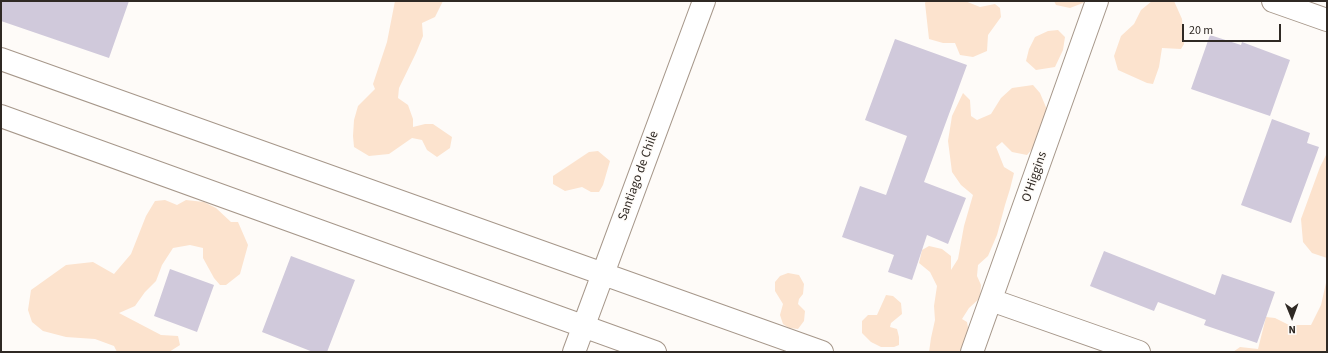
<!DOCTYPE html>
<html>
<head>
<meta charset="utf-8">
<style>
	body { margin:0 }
	#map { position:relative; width:1328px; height:353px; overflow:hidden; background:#fefbf8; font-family:"Source Sans 3",sans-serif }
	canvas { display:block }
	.frame { position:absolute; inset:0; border:2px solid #2f2924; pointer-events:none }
	.north { position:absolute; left:1272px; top:297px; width:40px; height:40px; -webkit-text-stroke:3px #fefbf8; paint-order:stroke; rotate:179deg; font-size:11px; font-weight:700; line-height:16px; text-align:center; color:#2f2924 }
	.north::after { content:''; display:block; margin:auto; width:14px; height:18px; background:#2f2924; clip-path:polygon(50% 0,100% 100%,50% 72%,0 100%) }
	.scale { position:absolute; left:1182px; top:24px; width:99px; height:18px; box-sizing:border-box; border:2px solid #2f2924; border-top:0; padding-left:5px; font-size:12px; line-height:14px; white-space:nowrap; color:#2f2924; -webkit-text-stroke:3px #fefbf8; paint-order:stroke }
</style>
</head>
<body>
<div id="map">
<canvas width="1328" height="353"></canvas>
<div class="frame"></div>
<div class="north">N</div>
<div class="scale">20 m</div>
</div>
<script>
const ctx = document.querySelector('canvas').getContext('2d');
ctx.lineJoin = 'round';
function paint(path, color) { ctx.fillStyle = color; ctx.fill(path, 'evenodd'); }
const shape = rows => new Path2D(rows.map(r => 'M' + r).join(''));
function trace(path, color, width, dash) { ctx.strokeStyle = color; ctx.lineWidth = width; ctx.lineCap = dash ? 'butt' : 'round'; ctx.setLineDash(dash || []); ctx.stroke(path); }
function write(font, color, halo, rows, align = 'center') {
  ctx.font = font + ' "Source Sans 3",sans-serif'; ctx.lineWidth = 3; ctx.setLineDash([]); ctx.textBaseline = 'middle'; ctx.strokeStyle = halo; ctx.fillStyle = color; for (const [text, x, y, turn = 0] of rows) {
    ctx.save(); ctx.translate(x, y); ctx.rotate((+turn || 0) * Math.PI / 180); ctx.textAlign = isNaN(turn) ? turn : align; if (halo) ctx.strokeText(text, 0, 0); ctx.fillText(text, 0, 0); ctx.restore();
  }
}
const green = shape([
	[395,1,443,1,435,17,422,23,423,36,416,53,399,88,398,98,408,105,413,119,413,127,425,124,433,124,452,137,450,148,437,157,427,150,422,140,412,138,389,154,369,156,354,147,353,136,354,120,358,106,375,89,373,84,387,42],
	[926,1,965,1,980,7,995,4,1000,8,1001,17,988,35,987,51,973,57,960,55,955,43,943,43,929,39,925,3],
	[1054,1,1084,1,1083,3,1070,8,1056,5],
	[1152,1,1174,1,1182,19,1184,44,1181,49,1162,48,1159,67,1153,84,1147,83,1118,70,1114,56,1121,36,1134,24,1141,10],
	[1058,30,1065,37,1063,50,1055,67,1036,70,1026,61,1029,49,1035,37,1048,31],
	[1033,85,1040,93,1048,112,1041,139,1027,155,1012,152,1002,142,996,147,1004,167,1014,173,1010,189,1005,205,997,235,988,256,978,265,977,276,981,285,980,298,969,308,962,319,967,322,969,333,962,352,929,352,931,338,935,320,934,306,937,286,930,272,919,263,922,250,929,246,942,249,951,256,951,270,958,259,964,226,973,195,961,185,952,172,948,141,952,116,963,93,970,100,971,116,977,120,991,114,1001,98,1012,88],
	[598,151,610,161,603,185,599,192,591,192,582,187,565,191,553,184,553,176,589,152],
	[1326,155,1327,156,1327,258,1312,253,1303,242,1301,219,1320,167],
	[165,200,177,205,186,200,204,202,216,208,231,222,238,222,248,245,240,274,226,285,220,285,214,278,203,258,203,248,190,245,173,248,162,265,156,281,145,292,135,306,119,313,161,335,178,336,180,345,169,352,117,352,114,346,95,339,66,337,43,331,32,322,28,310,31,290,66,265,93,262,114,274,131,254,146,216,155,201],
	[788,273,799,275,804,284,803,294,799,299,798,304,805,311,804,321,798,329,789,328,783,324,780,315,783,304,775,291,775,282,780,276],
	[1326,283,1327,283,1327,352,1233,352,1240,347,1258,349,1266,317,1275,318,1289,325,1311,325,1321,305],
	[886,295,893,296,901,303,902,314,891,323,890,327,897,329,899,337,899,345,894,347,881,347,871,342,862,333,862,321,868,315,877,315]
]);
const building = shape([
	[1,1,129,1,109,58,1,21],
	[1210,35,1241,45,1242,42,1290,60,1270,116,1191,89],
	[895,39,967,65,924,182,966,198,948,244,927,235,912,280,888,272,894,255,842,237,860,186,886,195,907,136,865,120],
	[1272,119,1310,133,1307,143,1319,147,1291,223,1241,205],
	[1104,251,1215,295,1222,274,1275,292,1257,343,1204,325,1206,320,1158,302,1154,311,1090,286],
	[291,256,355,280,327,352,313,352,262,332],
	[170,269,214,285,197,332,154,316]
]);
const minor = shape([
	[1,59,822,352],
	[1,116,655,352],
	[991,300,1139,352],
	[574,352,704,1],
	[972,352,1097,1]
]);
const major = shape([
	[1273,1,1327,20]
]);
const streetNames = [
	["Santiago de Chile",639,176,-70],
	["O'Higgins",1035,177,-71]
];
paint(green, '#fce3ce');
paint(building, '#d0c9db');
trace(minor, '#a6978a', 24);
trace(major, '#a6978a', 24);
trace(minor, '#fff', 22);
trace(major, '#fff', 22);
write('13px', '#2f2924', '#fefbf8', streetNames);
</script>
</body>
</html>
